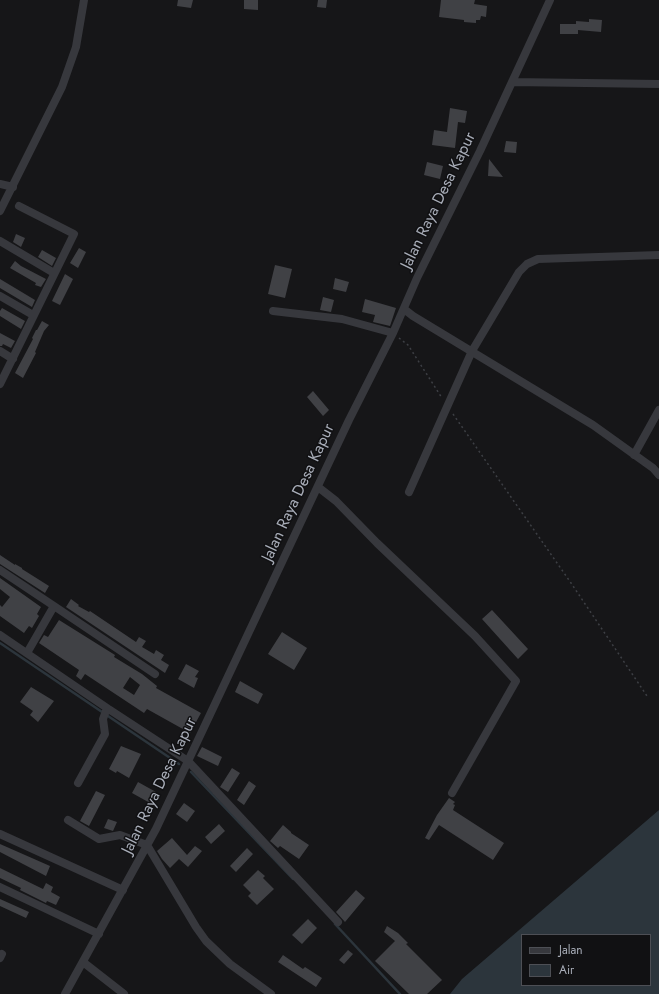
<!DOCTYPE html>
<html>
<head>
<meta charset="utf-8">
<style>
	body { margin:0 }
	#map { position:relative; width:659px; height:994px; overflow:hidden; background:#161618; font-family:Jost,sans-serif }
	canvas { display:block }
	.legend { position:absolute; left:521px; top:934px; width:130px; height:52px; box-sizing:border-box; background:#111113; border:1px solid #4d4f55; margin:0; padding:5px 7px; list-style:none; font-size:12px; color:#a8adb8 }
	.legend li { display:flex; align-items:center; gap:8px; height:20px }
	.legend b { width:20px; border:1px solid #4d4f55 }
</style>
</head>
<body>
<div id="map">
<canvas width="659" height="994"></canvas>
<ul class="legend">
<li><b style="height:5px;background:#37383d"></b>Jalan</li>
<li><b style="height:11px;background:#2c353c"></b>Air</li>
</ul>
</div>
<script>
const ctx = document.querySelector('canvas').getContext('2d');
ctx.lineJoin = 'round';
function paint(path, color) { ctx.fillStyle = color; ctx.fill(path, 'evenodd'); }
const shape = rows => new Path2D(rows.map(r => 'M' + r).join(''));
function trace(path, color, width, dash) { ctx.strokeStyle = color; ctx.lineWidth = width; ctx.lineCap = dash ? 'butt' : 'round'; ctx.setLineDash(dash || []); ctx.stroke(path); }
function write(font, color, halo, rows, align = 'center') {
  ctx.font = font + ' Jost,sans-serif'; ctx.lineWidth = 3; ctx.setLineDash([]); ctx.textBaseline = 'middle'; ctx.strokeStyle = halo; ctx.fillStyle = color; for (const [text, x, y, turn = 0] of rows) {
    ctx.save(); ctx.translate(x, y); ctx.rotate((+turn || 0) * Math.PI / 180); ctx.textAlign = isNaN(turn) ? turn : align; if (halo) ctx.strokeText(text, 0, 0); ctx.fillText(text, 0, 0); ctx.restore();
  }
}
const water = shape([
	[659,810,659,994,450,994,462,979],
	[522,935,650,935,650,985,522,985]
]);
const stream = shape([
	[0,643,179,764],
	[191,772,293,879],
	[335,924,400,994]
]);
const building = shape([
	[178,0,193,0,191,8,177,6],
	[244,0,258,0,258,10,244,9],
	[318,0,327,0,326,8,317,7],
	[441,0,475,0,474,4,487,6,486,17,481,16,480,20,476,20,476,23,464,22,464,20,439,17],
	[589,19,602,20,601,32,578,30,578,34,560,34,560,24,576,24,576,21,589,22],
	[450,108,467,111,465,123,458,122,455,148,432,145,434,130,447,132],
	[506,141,517,142,516,153,504,152],
	[489,159,503,177,488,176],
	[427,162,443,166,440,179,424,175],
	[16,234,25,238,21,247,13,242],
	[79,248,86,252,78,268,70,263],
	[42,250,56,258,52,266,38,257],
	[15,261,21,266,46,279,41,287,35,285,36,283,10,268],
	[275,265,292,269,285,298,268,294],
	[65,274,73,279,60,305,52,301],
	[335,278,349,282,346,292,333,289],
	[0,279,35,300,32,307,0,288],
	[323,297,334,300,331,312,320,310],
	[365,299,396,308,390,326,373,322,375,315,362,312],
	[2,308,25,321,21,329,0,316,0,311],
	[42,321,49,325,44,331,35,352,36,353,23,378,15,373,33,339,32,338,36,330,37,330],
	[0,333,15,341,11,348,3,344,2,346,0,346],
	[313,391,329,410,323,416,307,397],
	[0,555,15,565,15,564,22,568,22,569,49,586,45,593,0,564],
	[0,578,41,607,37,614,39,616,32,628,29,626,24,633,0,616,0,605,2,607,10,597,0,589],
	[71,599,79,605,78,606,89,612,90,611,136,642,139,637,146,641,142,647,154,654,156,650,164,655,161,660,169,665,165,673,66,607],
	[492,610,528,649,518,659,482,619],
	[59,620,115,655,114,657,142,674,157,686,156,688,201,713,190,733,147,709,144,713,85,674,81,680,76,676,79,670,39,643,44,635,48,637],
	[130,677,140,685,134,695,123,688],
	[282,632,307,648,294,670,268,654],
	[186,664,199,671,195,677,198,678,194,688,178,679],
	[240,681,263,694,258,704,235,692],
	[31,687,54,701,38,722,30,715,33,711,20,702],
	[121,746,141,754,129,778,117,771,116,773,109,769],
	[202,747,222,757,218,766,197,756],
	[232,768,240,773,228,792,220,787],
	[249,781,256,786,244,805,237,800],
	[138,782,156,792,150,803,132,793],
	[96,791,105,795,89,826,80,821],
	[449,798,455,802,453,804,455,805,453,810,504,843,493,860,439,825,429,840,425,838,437,815],
	[184,803,195,811,187,822,176,814],
	[108,819,117,822,113,831,104,828],
	[219,824,225,831,211,844,205,837],
	[283,825,291,832,291,833,309,845,299,859,280,846,278,848,270,841],
	[172,838,187,855,195,846,202,851,188,867,179,859,170,868,162,859,157,851],
	[0,844,50,866,46,876,0,852],
	[247,848,253,854,236,872,230,866],
	[0,868,43,889,46,883,53,887,51,892,60,897,56,905,47,901,46,903,20,890,21,888,0,878],
	[258,870,265,876,263,878,274,889,257,905,248,896,251,893,243,885],
	[356,890,365,898,345,922,336,912],
	[0,899,29,912,26,918,0,906],
	[308,919,317,928,302,944,292,935],
	[387,926,398,933,408,943,406,944,442,980,427,994,409,994,375,961,395,941,384,932],
	[348,950,353,954,344,964,339,960],
	[283,955,303,969,305,967,322,978,316,987,278,962]
]);
const path = shape([
	[399,338,408,345,442,398],
	[453,414,571,583,647,696]
]);
const minor = shape([
	[512,82,659,84],
	[0,184,13,187],
	[0,211,62,87,76,47,84,0],
	[0,241,54,273],
	[0,296,33,315],
	[404,309,413,316,593,425,653,468,659,475],
	[273,311,342,319,393,333],
	[0,351,13,359],
	[0,384,74,234,19,206],
	[634,455,659,410],
	[318,487,336,501,377,543,475,636,516,681,452,793],
	[409,492,472,351,519,272,527,264,538,259,659,255],
	[0,570,54,606],
	[0,635,107,708,188,761,338,922],
	[27,653,54,606,155,674],
	[78,783,105,734,103,719,107,708],
	[68,820,99,839,120,835,147,845,196,927,206,941,230,964,271,994],
	[0,834,123,890],
	[0,887,99,934],
	[0,958,2,954],
	[83,962,124,994],
	[65,994,156,829,349,420,393,333,417,278,480,151,550,0]
]);
const streetNames = [
	["Jalan Raya Desa Kapur",439,201,-64],
	["Jalan Raya Desa Kapur",299,493,-65],
	["Jalan Raya Desa Kapur",160,786,-64]
];
paint(water, '#2c353c');
trace(stream, '#2c353c', 2.5);
paint(building, '#404145');
trace(path, '#3d3f44', 1.5, [2, 3]);
trace(minor, '#37383d', 8);
write('16px', '#a8adb8', '#111113', streetNames);
</script>
</body>
</html>
